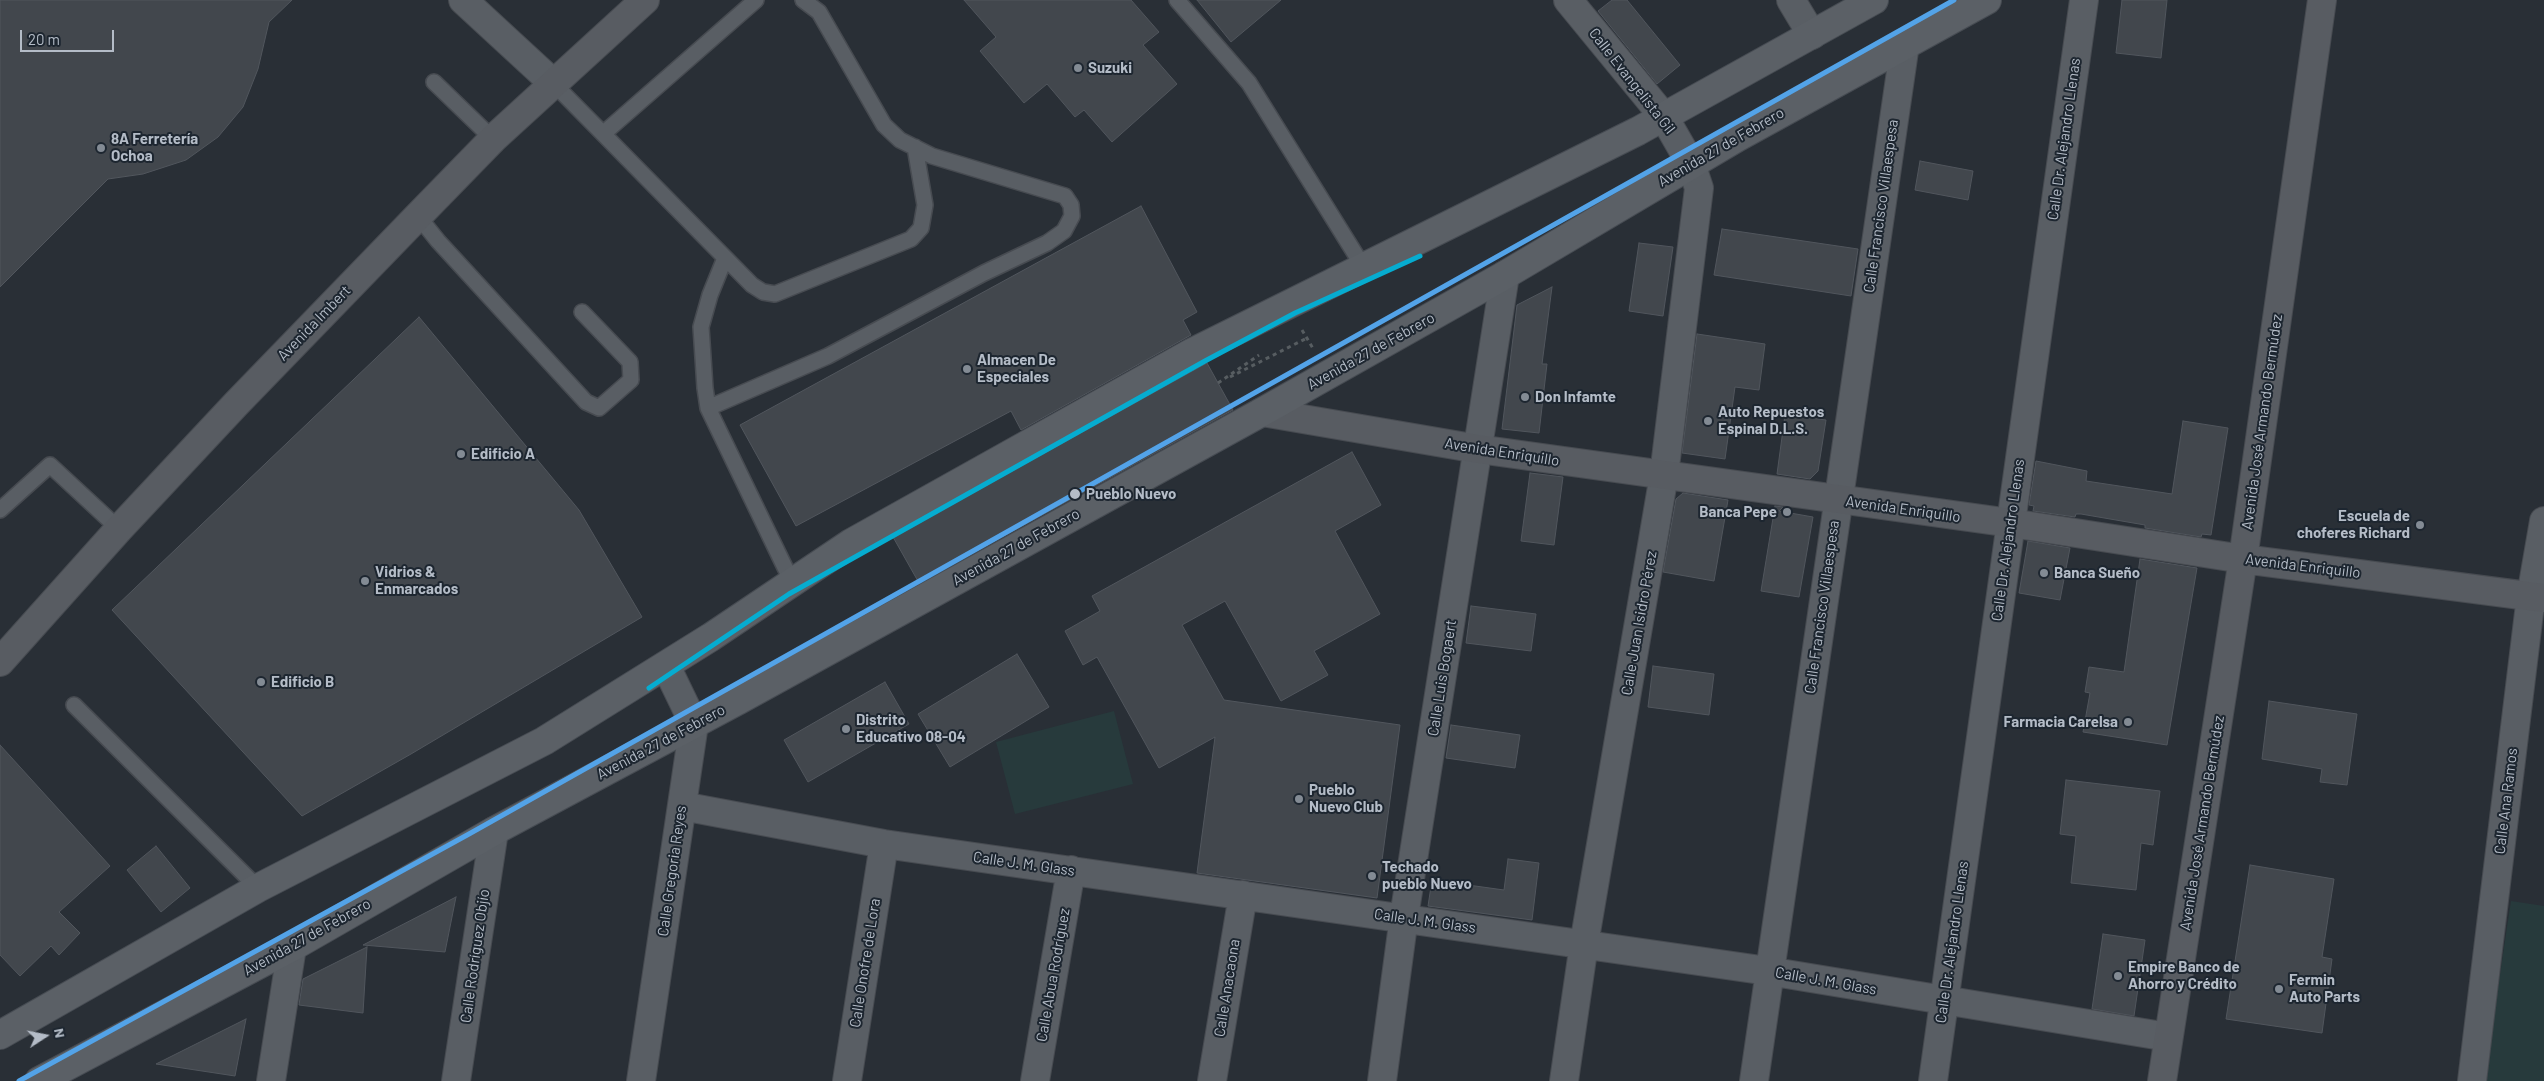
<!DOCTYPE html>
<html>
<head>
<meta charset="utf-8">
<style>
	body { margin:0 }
	#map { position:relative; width:2544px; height:1081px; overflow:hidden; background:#292f36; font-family:Barlow,sans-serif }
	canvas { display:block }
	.north { position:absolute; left:20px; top:1011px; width:50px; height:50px; -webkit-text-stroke:4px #1d2630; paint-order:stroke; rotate:79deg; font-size:14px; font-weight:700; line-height:20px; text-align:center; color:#b4bcc7 }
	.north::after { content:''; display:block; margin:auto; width:18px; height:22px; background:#b4bcc7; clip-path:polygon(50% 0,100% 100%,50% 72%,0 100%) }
	.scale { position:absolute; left:20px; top:30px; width:94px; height:22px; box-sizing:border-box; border:2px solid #b4bcc7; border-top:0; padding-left:6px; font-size:15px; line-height:18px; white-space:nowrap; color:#b4bcc7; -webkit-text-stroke:4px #1d2630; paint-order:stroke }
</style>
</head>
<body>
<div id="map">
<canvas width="2544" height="1081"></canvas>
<div class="north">N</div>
<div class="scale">20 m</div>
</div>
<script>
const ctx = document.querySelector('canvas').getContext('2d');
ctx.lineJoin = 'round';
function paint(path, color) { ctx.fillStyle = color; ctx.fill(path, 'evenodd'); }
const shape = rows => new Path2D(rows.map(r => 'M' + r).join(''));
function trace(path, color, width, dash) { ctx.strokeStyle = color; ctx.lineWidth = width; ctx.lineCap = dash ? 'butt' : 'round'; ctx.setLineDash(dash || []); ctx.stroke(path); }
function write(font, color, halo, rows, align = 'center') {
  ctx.font = font + ' Barlow,sans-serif'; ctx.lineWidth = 4; ctx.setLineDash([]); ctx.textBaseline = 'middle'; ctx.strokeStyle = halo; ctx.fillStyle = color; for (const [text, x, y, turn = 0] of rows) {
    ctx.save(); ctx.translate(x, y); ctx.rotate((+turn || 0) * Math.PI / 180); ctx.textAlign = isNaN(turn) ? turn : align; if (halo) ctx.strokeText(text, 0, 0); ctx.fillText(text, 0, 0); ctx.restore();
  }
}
const green = shape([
	[1114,711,1133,784,1015,814,996,742],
	[2511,901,2544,906,2544,1081,2484,1081]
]);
const building = shape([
	[0,0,292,0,269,22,258,69,243,107,218,137,186,160,143,174,108,179,0,287,0,0],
	[964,0,1131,0,1159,32,1143,45,1177,84,1112,142,1084,110,1075,117,1047,84,1024,103,980,51,996,37,964,0],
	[1197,0,1281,0,1231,42,1197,0],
	[1612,0,1627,0,1680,65,1657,84,1598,11,1612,0],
	[2122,0,2167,0,2161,58,2116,53,2122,0],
	[1920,161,1973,171,1968,200,1915,190,1920,161],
	[1141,206,1197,312,1183,320,1191,335,1021,430,1011,411,796,526,740,425,1141,206],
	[1722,229,1858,249,1851,296,1714,275,1722,229],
	[1639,243,1673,247,1663,316,1629,311,1639,243],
	[1552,287,1542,364,1547,364,1539,433,1502,429,1517,305,1552,287],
	[419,317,579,510,642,617,411,754,302,816,112,610,419,317],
	[1697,334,1765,344,1759,390,1735,387,1725,459,1682,453,1697,334],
	[1207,363,1233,410,919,583,893,537,1207,363],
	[1785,415,1826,420,1818,471,1810,479,1777,474,1785,415],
	[2183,421,2228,428,2211,535,2202,534,2201,537,2145,528,2145,525,2081,514,2076,514,2075,517,2033,511,2034,506,2029,505,2036,461,2087,471,2086,481,2172,494,2183,421],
	[1352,452,1381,505,1335,531,1380,614,1314,651,1328,675,1281,701,1225,601,1182,625,1224,700,1400,725,1377,898,1197,873,1215,737,1159,768,1097,657,1083,665,1065,631,1100,611,1092,596,1352,452],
	[1530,473,1563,477,1554,545,1521,541,1530,473],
	[1683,493,1728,500,1714,581,1663,572,1676,499,1683,493],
	[1775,506,1783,507,1779,511,1813,517,1799,597,1761,591,1775,506],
	[2028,541,2070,548,2060,600,2019,593,2028,541],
	[2140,559,2197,568,2167,745,2083,732,2090,693,2085,692,2089,667,2124,672,2140,559],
	[1471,606,1536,614,1531,651,1466,643,1471,606],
	[1017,654,1049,707,950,767,918,714,1017,654],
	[1653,666,1714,674,1709,715,1648,707,1653,666],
	[885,682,909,724,808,782,784,740,885,682],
	[2269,701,2357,714,2347,785,2320,782,2322,769,2262,759,2269,701],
	[1451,725,1520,735,1515,768,1446,758,1451,725],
	[0,745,110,866,59,912,80,933,59,955,51,946,20,976,0,955,0,745],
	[2066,780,2160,791,2153,845,2141,843,2136,890,2071,883,2076,836,2060,834,2066,780],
	[156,846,190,888,161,912,127,870,156,846],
	[1508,859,1539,863,1532,920,1428,906,1432,880,1504,890,1508,859],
	[2250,865,2334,879,2322,957,2332,959,2322,1033,2226,1019,2250,865],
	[456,897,445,952,363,945,456,897],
	[2103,934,2145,940,2134,1016,2092,1009,2103,934],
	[367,947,363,1013,299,1005,303,979,367,947],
	[246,1019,235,1076,156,1064,246,1019]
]);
const path = shape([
	[1302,330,1314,350],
	[1230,377,1307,338],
	[1218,383,1259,355]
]);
const lane = shape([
	[1177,0,1249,83,1364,268],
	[434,82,493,139],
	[553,83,752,285,763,292,775,294,911,239,921,228,925,205,915,147],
	[604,133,756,0],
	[418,216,438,241,586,402,599,408,631,380,630,362,582,312],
	[725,258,710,295,701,327,705,388,708,408,828,356,984,273,1047,243,1064,231,1072,216,1071,205,1065,196,932,156,900,140,884,125,819,12,803,0],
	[708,408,792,582],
	[0,510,50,465,119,529],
	[74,705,258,888]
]);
const street = shape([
	[463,0,553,83],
	[1791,0,1812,35],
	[682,806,884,844,1768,971,2168,1037],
	[271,1081,292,947],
	[456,1081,494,831],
	[641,1081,694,724,666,666],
	[847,1081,884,844],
	[1035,1081,1071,870],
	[1212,1081,1243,895],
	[1382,1081,1404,917,1505,275],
	[1564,1081,1584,944,1664,475,1699,188,1691,164,1664,117,1568,0],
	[1754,1081,1905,44],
	[1933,1081,2084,0],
	[2472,1081,2531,596,2544,521]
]);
const secondary = shape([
	[1262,412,1478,449,2011,523,2243,559,2544,598],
	[0,662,119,529,236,404,418,216,493,139,645,0],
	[2162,1081,2243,559,2322,0]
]);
const primary = shape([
	[0,1035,258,888,544,741,711,637,851,543,1191,353,1638,131,1874,0],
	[39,1081,292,947,494,831,739,700,1262,412,1505,275,1738,137,1987,0]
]);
const metro1 = shape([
	[19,1081,469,834,1954,0]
]);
const metro2 = shape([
	[649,688,789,594,1205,361,1295,313,1420,256]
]);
const markers = [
	[1078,68,5,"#838b94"],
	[101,148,5,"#838b94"],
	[967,369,5,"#838b94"],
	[1525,397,5,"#838b94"],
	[1708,421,5,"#838b94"],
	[461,454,5,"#838b94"],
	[1075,494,6,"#b4bcc7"],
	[1787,512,5,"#838b94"],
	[2420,525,5,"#838b94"],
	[2044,573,5,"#838b94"],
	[365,581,5,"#838b94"],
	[261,682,5,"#838b94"],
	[2128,722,5,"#838b94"],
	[846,729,5,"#838b94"],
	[1299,799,5,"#838b94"],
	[1372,876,5,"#838b94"],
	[2118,976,5,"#838b94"],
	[2279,989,5,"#838b94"]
];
const poiNames = [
	["Suzuki",1088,68],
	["8A Ferretería",111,139],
	["Ochoa",111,156],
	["Almacen De",977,360],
	["Especiales",977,377],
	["Don Infamte",1535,397],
	["Auto Repuestos",1718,412],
	["Espinal D.L.S.",1718,429],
	["Edificio A",471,454],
	["Banca Pepe",1777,512,"right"],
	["Escuela de",2410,516,"right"],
	["choferes Richard",2410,533,"right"],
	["Vidrios &",375,572],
	["Enmarcados",375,589],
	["Banca Sueño",2054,573],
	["Edificio B",271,682],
	["Distrito",856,720],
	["Educativo 08-04",856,737],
	["Farmacia Carelsa",2118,722,"right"],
	["Pueblo",1309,790],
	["Nuevo Club",1309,807],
	["Techado",1382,867],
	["pueblo Nuevo",1382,884],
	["Empire Banco de",2128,967],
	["Ahorro y Crédito",2128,984],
	["Fermin",2289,980],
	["Auto Parts",2289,997]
];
const streetNames = [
	["Calle Evangelista Gil",1632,81,52],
	["Calle Dr. Alejandro Llenas",2064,139,-82],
	["Avenida 27 de Febrero",1721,147,-30],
	["Calle Francisco Villaespesa",1881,206,-82],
	["Avenida Imbert",314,323,-46],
	["Avenida 27 de Febrero",1371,351,-29],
	["Avenida José Armando Bermúdez",2262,422,-82],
	["Avenida Enriquillo",1502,452,9],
	["Avenida Enriquillo",1903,509,8],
	["Calle Dr. Alejandro Llenas",2008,540,-82],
	["Avenida 27 de Febrero",1016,547,-29],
	["Avenida Enriquillo",2303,566,7],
	["Calle Francisco Villaespesa",1822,607,-82],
	["Calle Juan Isidro Pérez",1639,623,-80],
	["Calle Luis Bogaert",1442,678,-81],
	["Avenida 27 de Febrero",661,742,-28],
	["Calle Ana Ramos",2506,801,-83],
	["Avenida José Armando Bermúdez",2202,823,-81],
	["Calle J. M. Glass",1024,864,8],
	["Calle Gregoria Reyes",672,871,-82],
	["Calle J. M. Glass",1425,921,8],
	["Avenida 27 de Febrero",307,937,-29],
	["Calle Dr. Alejandro Llenas",1952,942,-82],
	["Calle Rodríguez Objío",475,956,-82],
	["Calle Onofre de Lora",865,963,-81],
	["Calle Abua Rodríguez",1053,975,-80],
	["Calle J. M. Glass",1826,981,10],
	["Calle Anacaona",1227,988,-81]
];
const stopNames = [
	["Pueblo Nuevo",1086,494]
];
paint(green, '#273a3c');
paint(building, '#42474d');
trace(building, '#51565d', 1);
trace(lane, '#474b51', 18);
trace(street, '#474b51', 30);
trace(secondary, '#474b51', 30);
trace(primary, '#474c53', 30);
trace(path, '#575d61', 3, [4, 4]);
trace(lane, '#595e64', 15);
trace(street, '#595e64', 28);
trace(secondary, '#585c62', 28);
trace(primary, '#5b6066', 28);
trace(metro1, '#53a3e8', 5);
trace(metro2, '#06acd0', 5);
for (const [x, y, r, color] of markers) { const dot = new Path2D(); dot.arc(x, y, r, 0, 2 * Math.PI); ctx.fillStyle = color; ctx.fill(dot); trace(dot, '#1d2630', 2); }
write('bold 15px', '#b4bcc7', '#1d2630', poiNames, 'left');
write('15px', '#b4bcc7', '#1d2630', streetNames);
write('bold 15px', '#b4bcc7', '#1d2630', stopNames, 'left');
</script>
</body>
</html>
